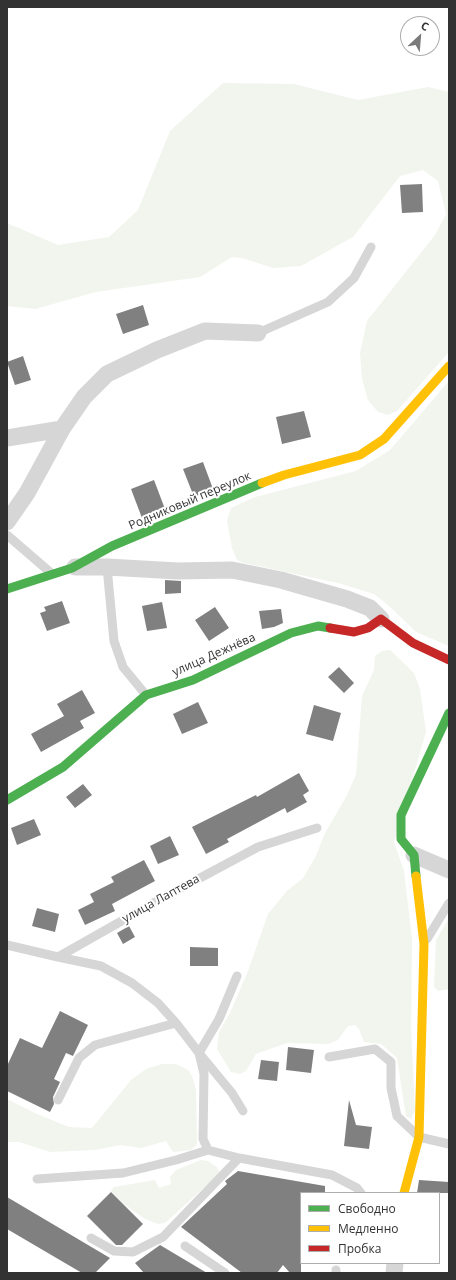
<!DOCTYPE html>
<html>
<head>
<meta charset="utf-8">
<style>
	body { margin:0 }
	#map { position:relative; width:456px; height:1280px; overflow:hidden; background:#fff; font-family:"Open Sans",sans-serif }
	canvas { display:block }
	.frame { position:absolute; inset:0; border:8px solid #323232; pointer-events:none }
	.legend { position:absolute; left:300px; top:1192px; width:140px; height:72px; box-sizing:border-box; background:#fff; border:1px solid #adadad; margin:0; padding:5px 7px; list-style:none; font-size:12px; color:#323232 }
	.legend li { display:flex; align-items:center; gap:8px; height:20px }
	.legend b { width:20px; border:1px solid #adadad }
	.north { position:absolute; left:400px; top:16px; width:40px; height:40px; box-sizing:border-box; background:#fff; border:1px solid #adadad; border-radius:50%; rotate:26deg; font-size:11px; font-weight:700; line-height:16px; text-align:center; color:#323232 }
	.north::after { content:''; display:block; margin:auto; width:14px; height:18px; background:#7a7a7a; clip-path:polygon(50% 0,100% 100%,50% 72%,0 100%) }
</style>
</head>
<body>
<div id="map">
<canvas width="456" height="1280"></canvas>
<div class="frame"></div>
<ul class="legend">
<li><b style="height:5px;background:#4caf50"></b>Свободно</li>
<li><b style="height:5px;background:#ffc107"></b>Медленно</li>
<li><b style="height:5px;background:#c62828"></b>Пробка</li>
</ul>
<div class="north">С</div>
</div>
<script>
const ctx = document.querySelector('canvas').getContext('2d');
ctx.lineJoin = 'round';
function paint(path, color) { ctx.fillStyle = color; ctx.fill(path, 'evenodd'); }
const shape = rows => new Path2D(rows.map(r => 'M' + r).join(''));
function trace(path, color, width, dash) { ctx.strokeStyle = color; ctx.lineWidth = width; ctx.lineCap = dash ? 'butt' : 'round'; ctx.setLineDash(dash || []); ctx.stroke(path); }
function write(font, color, halo, rows, align = 'center') {
  ctx.font = font + ' "Open Sans",sans-serif'; ctx.lineWidth = 4; ctx.setLineDash([]); ctx.textBaseline = 'middle'; ctx.strokeStyle = halo; ctx.fillStyle = color; for (const [text, x, y, turn = 0] of rows) {
    ctx.save(); ctx.translate(x, y); ctx.rotate((+turn || 0) * Math.PI / 180); ctx.textAlign = isNaN(turn) ? turn : align; if (halo) ctx.strokeText(text, 0, 0); ctx.fillText(text, 0, 0); ctx.restore();
  }
}
const green = shape([
	[223,83,294,84,358,100,428,87,449,92,449,352,397,411,388,415,378,412,368,400,362,379,360,353,367,321,435,235,446,214,438,181,423,170,400,176,353,237,301,266,273,268,242,258,232,257,200,277,96,292,35,309,7,306,7,223,58,245,109,237,138,210,170,131],
	[449,381,449,646,416,632,388,605,374,594,338,583,244,563,237,560,232,548,227,521,231,508,255,497,356,471,390,450],
	[390,650,414,673,420,689,426,732,394,842,404,871,412,939,411,1029,415,1110,411,1119,406,1116,397,1058,381,1044,364,1042,359,1029,355,1025,348,1026,338,1040,328,1044,287,1043,256,1054,246,1071,240,1074,231,1072,217,1049,219,1032,230,1013,248,971,268,914,287,891,303,878,316,856,324,835,347,795,356,775,362,696,374,670,375,656,382,651],
	[449,918,449,989,438,991,434,987,436,940],
	[162,1064,176,1064,188,1070,192,1076,196,1090,197,1138,197,1144,191,1150,173,1152,166,1141,141,1148,120,1145,95,1150,50,1152,19,1142,7,1142,7,1099,37,1114,69,1127,92,1128,131,1080,146,1069],
	[201,1160,208,1161,217,1167,220,1173,165,1223,158,1224,145,1219,124,1204,111,1191,114,1187,155,1180,159,1188,171,1184,170,1177,176,1170]
]);
const building = shape([
	[422,184,423,212,402,213,400,185],
	[143,305,149,325,123,334,116,314],
	[23,356,31,380,15,385,7,362],
	[304,411,311,437,282,444,276,417],
	[203,462,213,489,194,497,183,469],
	[154,480,165,509,142,518,131,489],
	[165,580,181,581,181,593,165,594],
	[62,601,70,623,47,631,40,613,46,611,44,607],
	[162,602,167,628,147,631,142,606],
	[215,607,229,628,209,641,195,620],
	[281,609,283,623,274,627,262,629,259,611],
	[339,667,354,683,344,693,328,677],
	[82,690,95,713,80,721,84,728,41,752,31,734,64,716,57,704],
	[198,702,208,723,182,734,173,714],
	[314,705,341,713,333,741,306,734],
	[299,773,309,791,303,795,307,802,287,813,285,808,227,839,229,842,206,854,192,827,256,795,257,797],
	[83,784,92,795,75,808,66,797],
	[34,819,41,835,17,845,11,828],
	[170,836,179,855,158,864,150,846],
	[144,860,155,881,112,904,115,911,85,925,78,910,94,902,90,894,114,882,111,877],
	[37,908,59,914,55,932,32,926],
	[129,926,135,937,123,944,117,933],
	[190,947,218,948,218,966,190,966],
	[60,1011,88,1025,73,1056,66,1053,54,1079,60,1082,53,1097,54,1104,50,1112,7,1091,7,1066,20,1038,42,1048],
	[288,1047,314,1050,311,1073,286,1070],
	[261,1060,279,1062,277,1081,258,1079],
	[349,1100,356,1125,372,1127,369,1149,344,1146],
	[238,1171,325,1186,325,1193,301,1193,301,1273,290,1273,283,1265,277,1273,242,1273,181,1227,227,1184,225,1181],
	[419,1180,449,1182,449,1193,417,1193],
	[111,1192,143,1224,122,1245,116,1245,87,1216],
	[7,1197,110,1258,95,1273,82,1273,7,1229],
	[160,1245,207,1273,144,1273,135,1263]
]);
const lane = shape([
	[258,333,328,302,354,278,371,247],
	[7,535,51,573],
	[107,567,114,641,123,667,146,695],
	[427,939,449,903],
	[7,945,58,957,157,901,258,847,317,828],
	[58,957,101,966,132,983,158,1003,176,1023,199,1053,204,1074,203,1139,208,1150,239,1158,332,1175,357,1188,361,1193],
	[237,976,219,1019,199,1053,232,1093,243,1111],
	[329,1057,375,1049,391,1062,391,1088,397,1116,419,1137,449,1144],
	[58,1100,79,1058,95,1045,176,1023],
	[37,1179,123,1173,176,1160,208,1150],
	[91,1238,114,1251,133,1252,163,1237,239,1158],
	[185,1246,225,1273],
	[336,1270,336,1273]
]);
const street = shape([
	[7,438,62,429,84,397,107,374,157,350,205,331,258,333],
	[7,522,27,493,62,429],
	[75,567,107,567,178,571,232,570,281,580,347,599,370,608,381,619],
	[414,855,449,870],
	[394,1273,395,1263]
]);
const fast = shape([
	[7,589,72,568,112,546,262,483],
	[7,800,63,767,146,695,193,680,291,633,318,626,330,628],
	[416,876,414,855,401,839,401,815,449,713]
]);
const slow = shape([
	[262,483,284,475,360,455,384,439,449,366],
	[404,1193,419,1137,424,944,416,876]
]);
const jam = shape([
	[330,628,354,632,368,628,381,619,413,643,449,660]
]);
const streetNames = [
	["Родниковый переулок",190,501,-23],
	["улица Дежнёва",214,655,-24],
	["улица Лаптева",161,899,-29]
];
paint(green, '#f2f5ed');
paint(building, '#808080');
trace(lane, '#d6d6d6', 9);
trace(street, '#d6d6d6', 17);
trace(fast, '#4caf50', 9);
trace(slow, '#ffc107', 9);
trace(jam, '#c62828', 9);
write('12px', '#323232', '#fff', streetNames);
</script>
</body>
</html>
